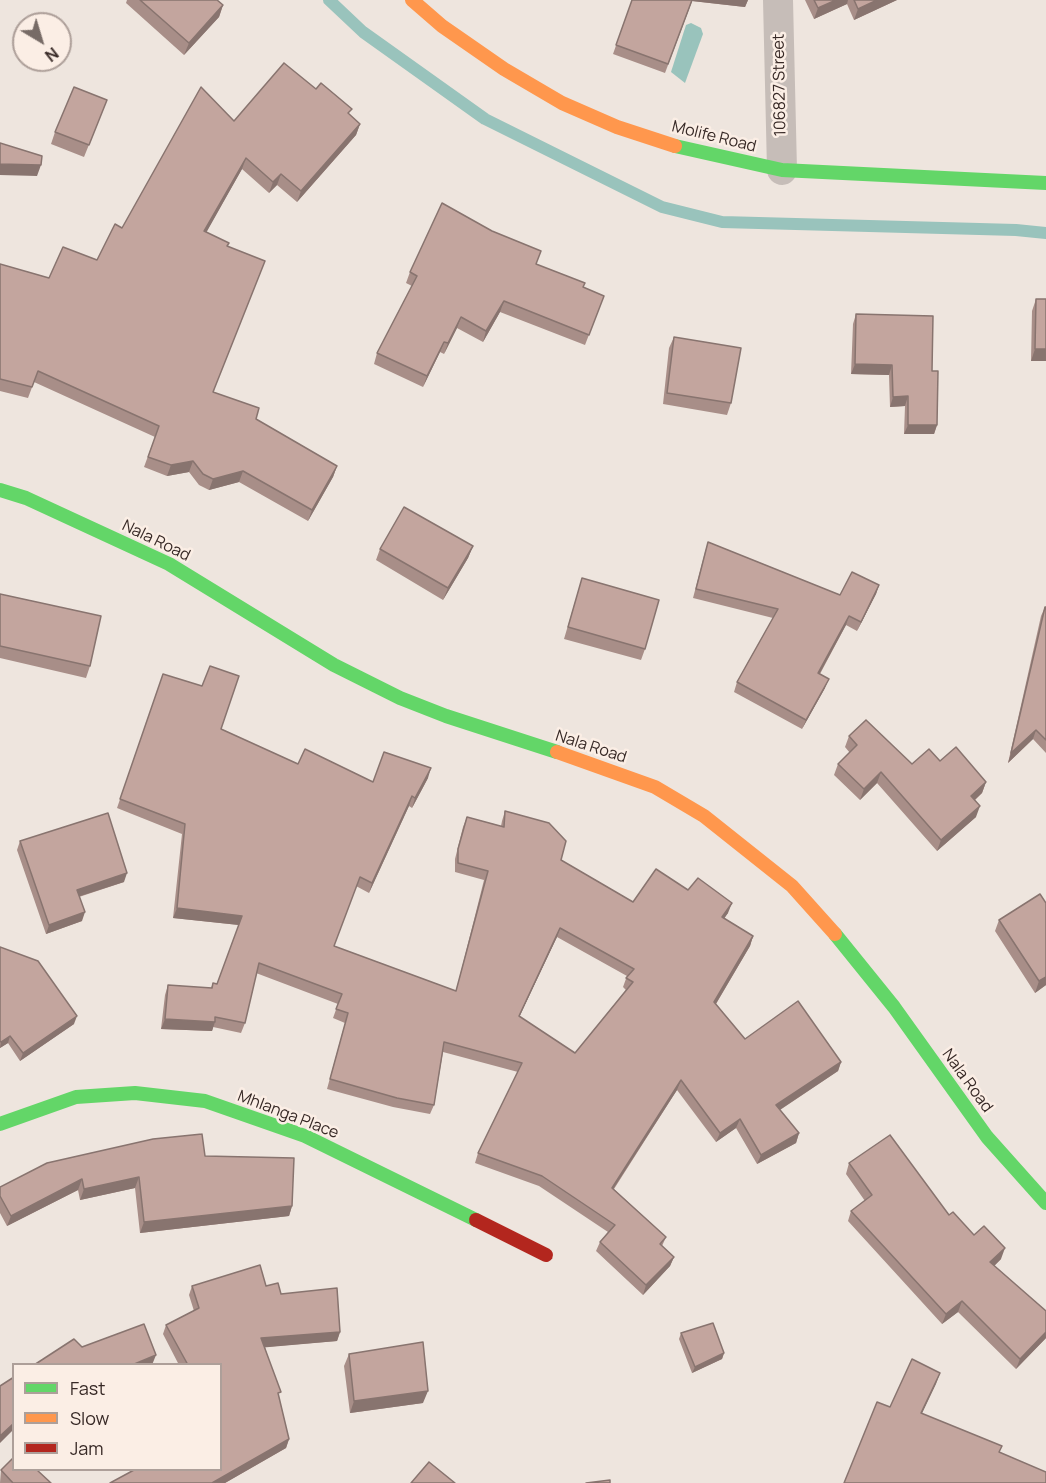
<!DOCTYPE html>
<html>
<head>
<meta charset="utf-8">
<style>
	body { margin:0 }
	#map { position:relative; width:1046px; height:1483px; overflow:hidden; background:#eee5de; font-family:Manrope,sans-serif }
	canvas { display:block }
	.legend { position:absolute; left:12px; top:1363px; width:210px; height:108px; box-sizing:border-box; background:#fbeee5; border:2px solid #ad9f99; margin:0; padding:8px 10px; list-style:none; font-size:18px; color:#372926 }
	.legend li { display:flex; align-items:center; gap:12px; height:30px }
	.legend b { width:30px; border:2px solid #ad9f99 }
	.north { position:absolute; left:12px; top:12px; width:60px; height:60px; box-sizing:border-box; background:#fbeee5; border:2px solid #ad9f99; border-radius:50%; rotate:142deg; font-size:16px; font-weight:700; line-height:24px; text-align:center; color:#372926 }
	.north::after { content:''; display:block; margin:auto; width:21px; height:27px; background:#776b66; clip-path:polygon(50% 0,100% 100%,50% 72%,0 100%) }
</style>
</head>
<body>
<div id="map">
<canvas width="1046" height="1483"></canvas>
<ul class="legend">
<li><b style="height:8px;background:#63d668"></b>Fast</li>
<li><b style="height:8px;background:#ff974d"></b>Slow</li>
<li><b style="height:8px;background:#b3261e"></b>Jam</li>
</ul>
<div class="north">N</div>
</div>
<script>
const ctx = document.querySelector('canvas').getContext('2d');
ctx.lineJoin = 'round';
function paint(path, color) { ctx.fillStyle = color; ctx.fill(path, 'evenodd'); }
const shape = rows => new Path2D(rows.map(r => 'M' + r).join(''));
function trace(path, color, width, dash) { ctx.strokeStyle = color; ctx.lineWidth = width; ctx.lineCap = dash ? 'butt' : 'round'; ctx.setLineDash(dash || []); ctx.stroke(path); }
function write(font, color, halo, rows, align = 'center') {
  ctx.font = font + ' Manrope,sans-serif'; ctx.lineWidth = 5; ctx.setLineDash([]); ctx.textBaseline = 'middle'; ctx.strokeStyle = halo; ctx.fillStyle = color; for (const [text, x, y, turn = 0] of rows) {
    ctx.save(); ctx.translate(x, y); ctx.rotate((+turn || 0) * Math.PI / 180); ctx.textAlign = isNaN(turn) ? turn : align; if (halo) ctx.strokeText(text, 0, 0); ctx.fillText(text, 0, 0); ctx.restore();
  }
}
const water = shape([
	[691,23,701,28,703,34,685,83,671,72,686,25]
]);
const stream = shape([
	[329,0,363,32,485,119,662,207,722,222,1016,230,1046,233]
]);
const street = shape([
	[778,0,782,170]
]);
const fast = shape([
	[675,146,782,170,1046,183],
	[0,490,26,498,169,564,334,665,400,698,446,716,557,752],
	[835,934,894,1007,987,1137,1046,1203],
	[0,1124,76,1097,135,1093,205,1101,305,1136,476,1220]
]);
const slow = shape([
	[412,0,442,26,504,69,562,103,617,127,675,146],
	[557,752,655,787,704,816,792,886,835,934]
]);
const jam = shape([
	[476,1220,546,1255]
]);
const wall = shape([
	[127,0,217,0,223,5,219,17,184,55,126,3],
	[632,0,748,0,745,7,692,1,665,73,613,54],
	[805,0,897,0,854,20,847,4,814,19],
	[316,89,360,124,356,135,297,202,277,185,269,193,242,169,206,232,228,246,214,392,256,419,337,466,333,477,308,521,239,482,209,490,199,485,189,472,167,476,144,467,155,437,34,382,28,398,0,391,0,264,49,278,97,260,122,228,234,121],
	[107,100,84,157,51,144,55,132],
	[536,264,583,287,604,296,585,345,500,312,483,342,457,328,444,354,440,352,423,387,374,364,377,353,412,286,406,283,410,272],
	[1036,299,1046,299,1046,361,1031,361,1032,311],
	[856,314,932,371,937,425,934,434,904,434,905,406,890,407,889,375,851,374,853,324],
	[674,337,731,403,727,415,663,404,669,348],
	[708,542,840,595,879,585,876,594,857,631,846,625,820,674,825,688,802,729,734,692,737,682,773,618,693,598,705,552],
	[473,546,468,558,443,600,376,560,380,549],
	[582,578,645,649,641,660,564,639],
	[0,594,90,666,86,678,0,658],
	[1045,607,1046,607,1046,753,1033,739,1008,763,1041,616],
	[163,674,221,729,298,764,373,782,428,778,412,808,409,806,369,893,356,886,334,946,456,991,484,880,455,872,455,859,463,827,467,817,501,826,502,821,505,811,561,860,633,902,688,890,728,913,724,918,753,936,750,946,716,1004,745,1039,841,1062,838,1071,780,1110,799,1133,796,1143,757,1164,736,1128,716,1142,677,1090,614,1189,666,1237,662,1246,674,1257,670,1266,643,1295,596,1251,600,1242,608,1232,539,1186,475,1163,478,1153,518,1072,443,1052,434,1105,430,1114,393,1107,327,1089,345,1023,333,1018,338,1004,256,973,245,1023,241,1033,213,1027,212,1031,161,1029,165,995,168,985,211,988,213,983,217,984,239,925,173,918,182,834,117,808],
	[557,937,627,976,623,987,626,990,575,1053,519,1017],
	[849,736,912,764,940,761,986,782,982,793,975,800,976,817,937,851,877,783,860,800,834,775,838,764,850,753,845,747],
	[20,841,124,882,79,897,82,921,46,934,17,850],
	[999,920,1046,985,1035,993,995,931],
	[0,947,74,1024,20,1061,8,1043,0,1048],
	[205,1156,292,1206,289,1216,140,1233,135,1188,80,1200,78,1190,7,1226,0,1213,0,1187],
	[849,1163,949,1215,1001,1259,994,1266,1046,1311,1046,1338,1016,1369,958,1312,942,1324,848,1221,851,1211,865,1201,846,1174],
	[192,1286,266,1286,281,1294,340,1332,337,1341,265,1347,279,1397,289,1439,286,1448,225,1483,110,1483,220,1470,220,1365,179,1365,163,1334,166,1325,194,1311,189,1295],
	[681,1333,724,1353,722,1359,692,1373,679,1339],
	[349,1354,423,1403,350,1413,344,1366],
	[1,1470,51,1483,0,1483]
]);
const shadedWall = shape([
	[692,0,748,0,745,7,692,1,665,73],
	[836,0,848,0,847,4,814,19,818,8],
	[877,0,897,0,854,20,858,9],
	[223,5,219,17,184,55,189,43],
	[360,124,356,135,297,202,301,191],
	[246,158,242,169,201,242,204,231],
	[0,164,41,165,37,176,0,175],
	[281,174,277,185,269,193,273,182],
	[504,301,500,312,483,342,486,331],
	[461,317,457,328,444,354,448,343],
	[444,342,440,352,423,387,427,376],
	[1035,349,1046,349,1046,361,1031,361],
	[855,364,892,365,889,375,851,374],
	[908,396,905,406,890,407,893,397],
	[908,425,937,425,934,434,904,434],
	[193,461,189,472,167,476,171,465],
	[337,466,333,477,308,521,312,510],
	[243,471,239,482,209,490,213,479],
	[473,546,468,558,443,600,448,588],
	[879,585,876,594,857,631,861,622],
	[849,616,846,625,815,682,818,673],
	[829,679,825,688,802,729,806,720],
	[1036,730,1033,739,1008,763,1011,753],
	[431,768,428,778,412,808,415,798],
	[881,772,877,783,860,800,864,789],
	[986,782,982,793,967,807,971,796],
	[412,796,409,806,369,893,372,883],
	[980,806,976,817,937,851,941,840],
	[127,873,124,882,74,898,77,890],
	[732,903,728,913,719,926,722,917],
	[177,908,242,916,239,925,173,918],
	[85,912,82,921,46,934,49,925],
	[560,928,557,937,515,1026,519,1016],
	[753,936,750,946,711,1012,714,1002],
	[1046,977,1046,985,1035,993,1039,981],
	[77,1016,74,1024,20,1061,23,1053],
	[165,1019,215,1022,212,1031,161,1029],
	[10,1036,8,1043,0,1048,1,1042],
	[841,1062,838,1071,772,1115,776,1105],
	[681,1080,677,1090,608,1197,612,1188],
	[740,1119,736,1128,716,1142,720,1133],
	[799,1133,796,1143,757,1164,761,1155],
	[139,1177,135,1188,80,1200,84,1189],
	[82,1179,78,1190,7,1226,11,1216],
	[292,1206,289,1216,140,1233,144,1222],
	[1005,1248,1001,1259,987,1273,990,1262],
	[674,1257,670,1266,643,1295,646,1285],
	[962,1301,958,1312,942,1324,946,1314],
	[340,1332,337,1341,258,1348,261,1338],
	[1046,1332,1046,1338,1016,1369,1020,1359],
	[724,1353,722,1359,692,1373,695,1367],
	[156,1355,152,1365,132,1365],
	[940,1373,936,1384,917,1424,921,1413],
	[428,1391,423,1403,350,1413,354,1401],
	[14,1423,14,1429,0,1443,0,1436],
	[289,1439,286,1448,225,1483,212,1483]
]);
const building = shape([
	[140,0,217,0,223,5,189,43,140,0],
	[632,0,692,0,668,64,616,45,632,0],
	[814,0,836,0,818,8,814,0],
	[854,0,877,0,858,9,854,0],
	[284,63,316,89,321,83,352,109,348,113,360,124,301,191,281,174,273,182,246,158,204,231,229,243,227,246,265,261,213,392,259,408,256,419,337,466,312,510,243,471,213,479,203,474,193,461,171,465,148,457,159,426,38,371,32,387,0,379,0,264,49,278,63,247,97,260,115,224,122,228,201,87,234,121,284,63],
	[74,87,107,100,89,145,55,132,74,87],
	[0,143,42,156,41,165,0,164,0,143],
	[442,203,492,231,541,251,536,264,585,283,583,287,604,296,589,335,504,301,486,331,461,317,448,343,444,342,427,376,377,353,417,276,410,272,442,203],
	[1036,299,1046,299,1046,349,1035,349,1036,299],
	[856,314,933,316,932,371,938,371,937,425,908,425,908,396,893,397,892,365,855,364,856,314],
	[674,337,741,348,731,403,667,393,674,337],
	[404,507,473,546,448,588,380,549,404,507],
	[708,542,840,595,852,572,879,585,861,622,849,616,818,673,829,679,806,720,737,682,778,609,696,589,708,542],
	[582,578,659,600,645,649,568,627,582,578],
	[0,594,101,616,90,666,0,646,0,594],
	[1045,607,1046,607,1046,740,1036,730,1011,753,1045,607],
	[210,666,239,676,221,729,298,764,305,749,373,782,384,752,431,768,415,798,412,796,372,883,360,877,334,946,456,991,488,871,458,863,458,849,467,817,504,827,505,811,549,823,566,841,561,860,633,902,656,869,688,890,698,878,732,903,722,917,753,936,714,1002,745,1039,798,1001,841,1062,776,1105,799,1133,761,1155,740,1119,720,1133,681,1080,612,1188,666,1237,660,1244,674,1257,646,1285,600,1242,615,1225,542,1176,478,1153,522,1063,444,1042,434,1105,397,1098,330,1079,348,1013,336,1009,342,994,259,963,245,1023,215,1017,215,1022,165,1019,168,985,212,988,213,983,217,984,242,916,177,908,185,824,120,799,163,674,202,686,210,666],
	[560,928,634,969,626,978,633,982,575,1053,519,1016,560,928],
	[866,720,912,764,929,749,940,761,956,747,986,782,971,796,980,806,941,840,881,772,864,789,838,764,857,745,849,736,866,720],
	[108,813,127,873,77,890,85,912,49,925,20,841,108,813],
	[1040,894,1046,903,1046,977,1039,981,999,920,1040,894],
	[0,947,38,961,77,1016,23,1053,10,1036,1,1042,0,1041,0,947],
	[202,1134,205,1156,294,1158,292,1206,144,1222,139,1177,84,1189,82,1179,11,1216,0,1196,0,1187,47,1163,153,1139,202,1134],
	[890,1135,949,1215,953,1212,974,1235,984,1226,1005,1248,990,1262,1046,1311,1046,1332,1020,1359,962,1301,946,1314,851,1211,872,1195,849,1163,890,1135],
	[260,1265,266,1286,278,1283,281,1294,337,1288,340,1332,261,1338,281,1392,278,1393,289,1439,212,1483,110,1483,134,1470,220,1470,220,1365,188,1365,166,1325,199,1308,192,1286,260,1265],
	[713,1323,724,1353,695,1367,681,1333,713,1323],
	[144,1324,156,1355,132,1365,34,1365,74,1339,82,1347,144,1324],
	[423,1342,428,1391,354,1401,349,1354,423,1342],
	[912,1359,940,1373,921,1413,1002,1446,999,1452,1046,1472,1046,1483,844,1483,877,1402,890,1407,912,1359],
	[14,1377,14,1423,0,1436,0,1386,14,1377],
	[14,1457,14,1470,37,1470,51,1483,13,1483,1,1470,14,1457],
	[429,1462,455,1483,411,1483,429,1462],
	[610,1480,610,1483,586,1483,610,1480]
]);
const streetNames = [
	["106827 Street",780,85,-91],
	["Molife Road",714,137,14],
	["Nala Road",156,541,26],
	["Nala Road",591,747,18],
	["Nala Road",967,1081,54],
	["Mhlanga Place",288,1115,21]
];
paint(water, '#99c3bc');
trace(stream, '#99c3bc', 12);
trace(street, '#c6bdb8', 30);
trace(fast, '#63d668', 14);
trace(slow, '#ff974d', 14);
trace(jam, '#b3261e', 14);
paint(wall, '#a88e88');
paint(shadedWall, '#88746f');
paint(building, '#c3a59e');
trace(building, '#88746f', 1.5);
write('16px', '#372926', '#fbeee5', streetNames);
</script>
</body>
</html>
